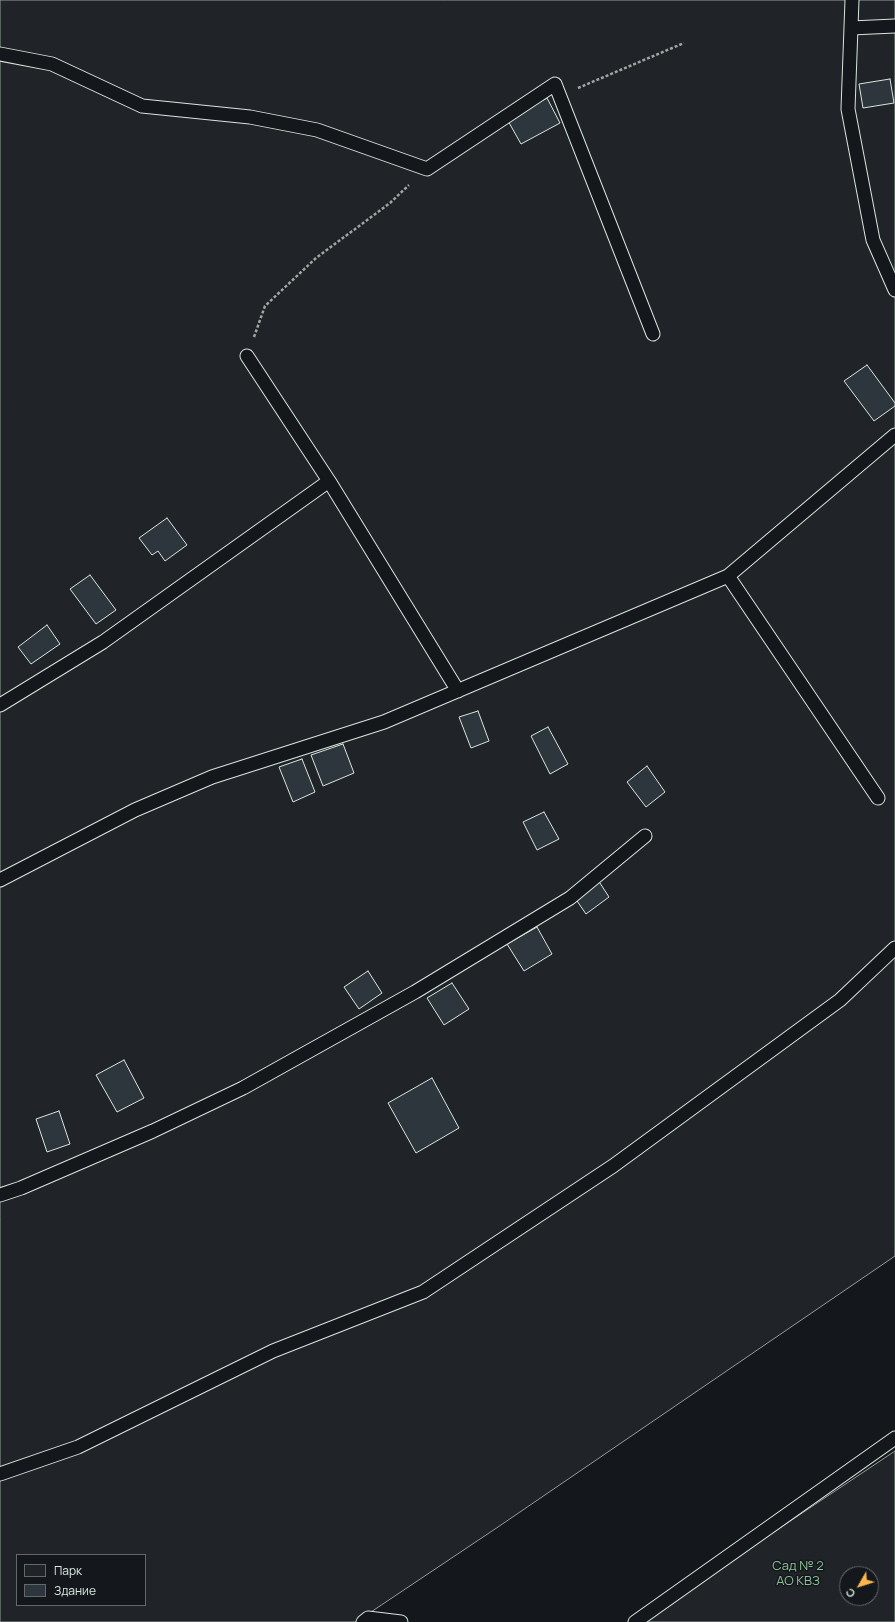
<!DOCTYPE html>
<html>
<head>
<meta charset="utf-8">
<style>
	body { margin:0 }
	#map { position:relative; width:895px; height:1622px; overflow:hidden; background:#14181c; font-family:Manrope,sans-serif }
	canvas { display:block }
	.legend { position:absolute; left:16px; top:1554px; width:130px; height:52px; box-sizing:border-box; background:#14181c; border:1px solid #626a69; margin:0; padding:5px 7px; list-style:none; font-size:12px; color:#d8e6dc }
	.legend li { display:flex; align-items:center; gap:8px; height:20px }
	.legend b { width:20px; border:1px solid #626a69 }
	.north { position:absolute; left:839px; top:1566px; width:40px; height:40px; box-sizing:border-box; background:#14181c; border:1px solid #626a69; border-radius:50%; rotate:231deg; font-size:11px; font-weight:700; line-height:16px; text-align:center; color:#d8e6dc }
	.north::after { content:''; display:block; margin:auto; width:14px; height:18px; background:#ffb74d; clip-path:polygon(50% 0,100% 100%,50% 72%,0 100%) }
</style>
</head>
<body>
<div id="map">
<canvas width="895" height="1622"></canvas>
<ul class="legend">
<li><b style="height:11px;background:#202428"></b>Парк</li>
<li><b style="height:11px;background:#2c363c"></b>Здание</li>
</ul>
<div class="north">С</div>
</div>
<script>
const ctx = document.querySelector('canvas').getContext('2d');
ctx.lineJoin = 'round';
function paint(path, color) { ctx.fillStyle = color; ctx.fill(path, 'evenodd'); }
const shape = rows => new Path2D(rows.map(r => 'M' + r).join(''));
function trace(path, color, width, dash) { ctx.strokeStyle = color; ctx.lineWidth = width; ctx.lineCap = dash ? 'butt' : 'round'; ctx.setLineDash(dash || []); ctx.stroke(path); }
function write(font, color, halo, rows, align = 'center') {
  ctx.font = font + ' Manrope,sans-serif'; ctx.lineWidth = 3; ctx.setLineDash([]); ctx.textBaseline = 'middle'; ctx.strokeStyle = halo; ctx.fillStyle = color; for (const [text, x, y, turn = 0] of rows) {
    ctx.save(); ctx.translate(x, y); ctx.rotate((+turn || 0) * Math.PI / 180); ctx.textAlign = isNaN(turn) ? turn : align; if (halo) ctx.strokeText(text, 0, 0); ctx.fillText(text, 0, 0); ctx.restore();
  }
}
const green = shape([
	[0,0,895,0,895,1256,498,1527,356,1622,0,1622,0,0],
	[17,1555,145,1555,145,1605,17,1605,17,1555],
	[895,1451,895,1622,639,1622,895,1451],
	[847,1574,871,1574,871,1598,847,1598,847,1574]
]);
const building = shape([
	[890,79,894,103,863,108,859,84,890,79],
	[547,98,560,123,521,144,507,119,547,98],
	[867,365,895,403,895,406,874,421,844,381,867,365],
	[167,518,187,545,165,561,158,551,152,555,139,538,167,518],
	[90,575,116,610,96,624,70,589,90,575],
	[47,625,60,644,31,664,18,647,47,625],
	[478,711,489,741,471,748,459,717,478,711],
	[548,727,568,764,550,774,531,736,548,727],
	[343,744,354,773,323,786,311,755,343,744],
	[302,759,315,792,293,802,279,767,302,759],
	[647,766,665,792,646,807,627,782,647,766],
	[544,812,559,839,537,850,523,822,544,812],
	[598,880,609,897,586,914,575,898,598,880],
	[537,927,552,954,524,971,507,944,537,927],
	[368,971,382,993,359,1009,344,987,368,971],
	[452,983,469,1009,444,1025,427,998,452,983],
	[124,1060,144,1098,117,1112,96,1075,124,1060],
	[432,1078,459,1128,416,1153,388,1103,432,1078],
	[59,1111,70,1144,47,1152,36,1119,59,1111]
]);
const path = shape([
	[578,88,684,43],
	[254,337,265,306,316,258,390,203,409,185]
]);
const service = shape([
	[852,0,848,109,873,240,895,290],
	[851,28,895,26],
	[0,54,52,64,142,106,250,117,317,130,427,169,555,84,653,334],
	[247,356,329,481,458,691],
	[728,576,878,798],
	[0,705,103,642,329,481],
	[0,880,135,810,212,777,384,722,728,576,895,435],
	[0,1195,21,1188,153,1131,243,1088,415,992,570,898,645,836],
	[0,1474,78,1447,273,1351,423,1292,613,1166,840,1000,895,948],
	[363,1622,368,1618,401,1622],
	[635,1622,895,1438]
]);
const parkNames = [
	["Сад № 2",798,1566],
	["АО КВЗ",798,1581]
];
paint(green, '#202428');
trace(green, '#939e99', 1);
paint(building, '#2c363c');
trace(building, '#d8e6dc', 1);
trace(service, '#d8e6dc', 15);
trace(path, '#9da8a2', 2.5, [3, 2]);
trace(service, '#14181c', 13);
write('13px', '#8ac095', '#14181c', parkNames);
</script>
</body>
</html>
